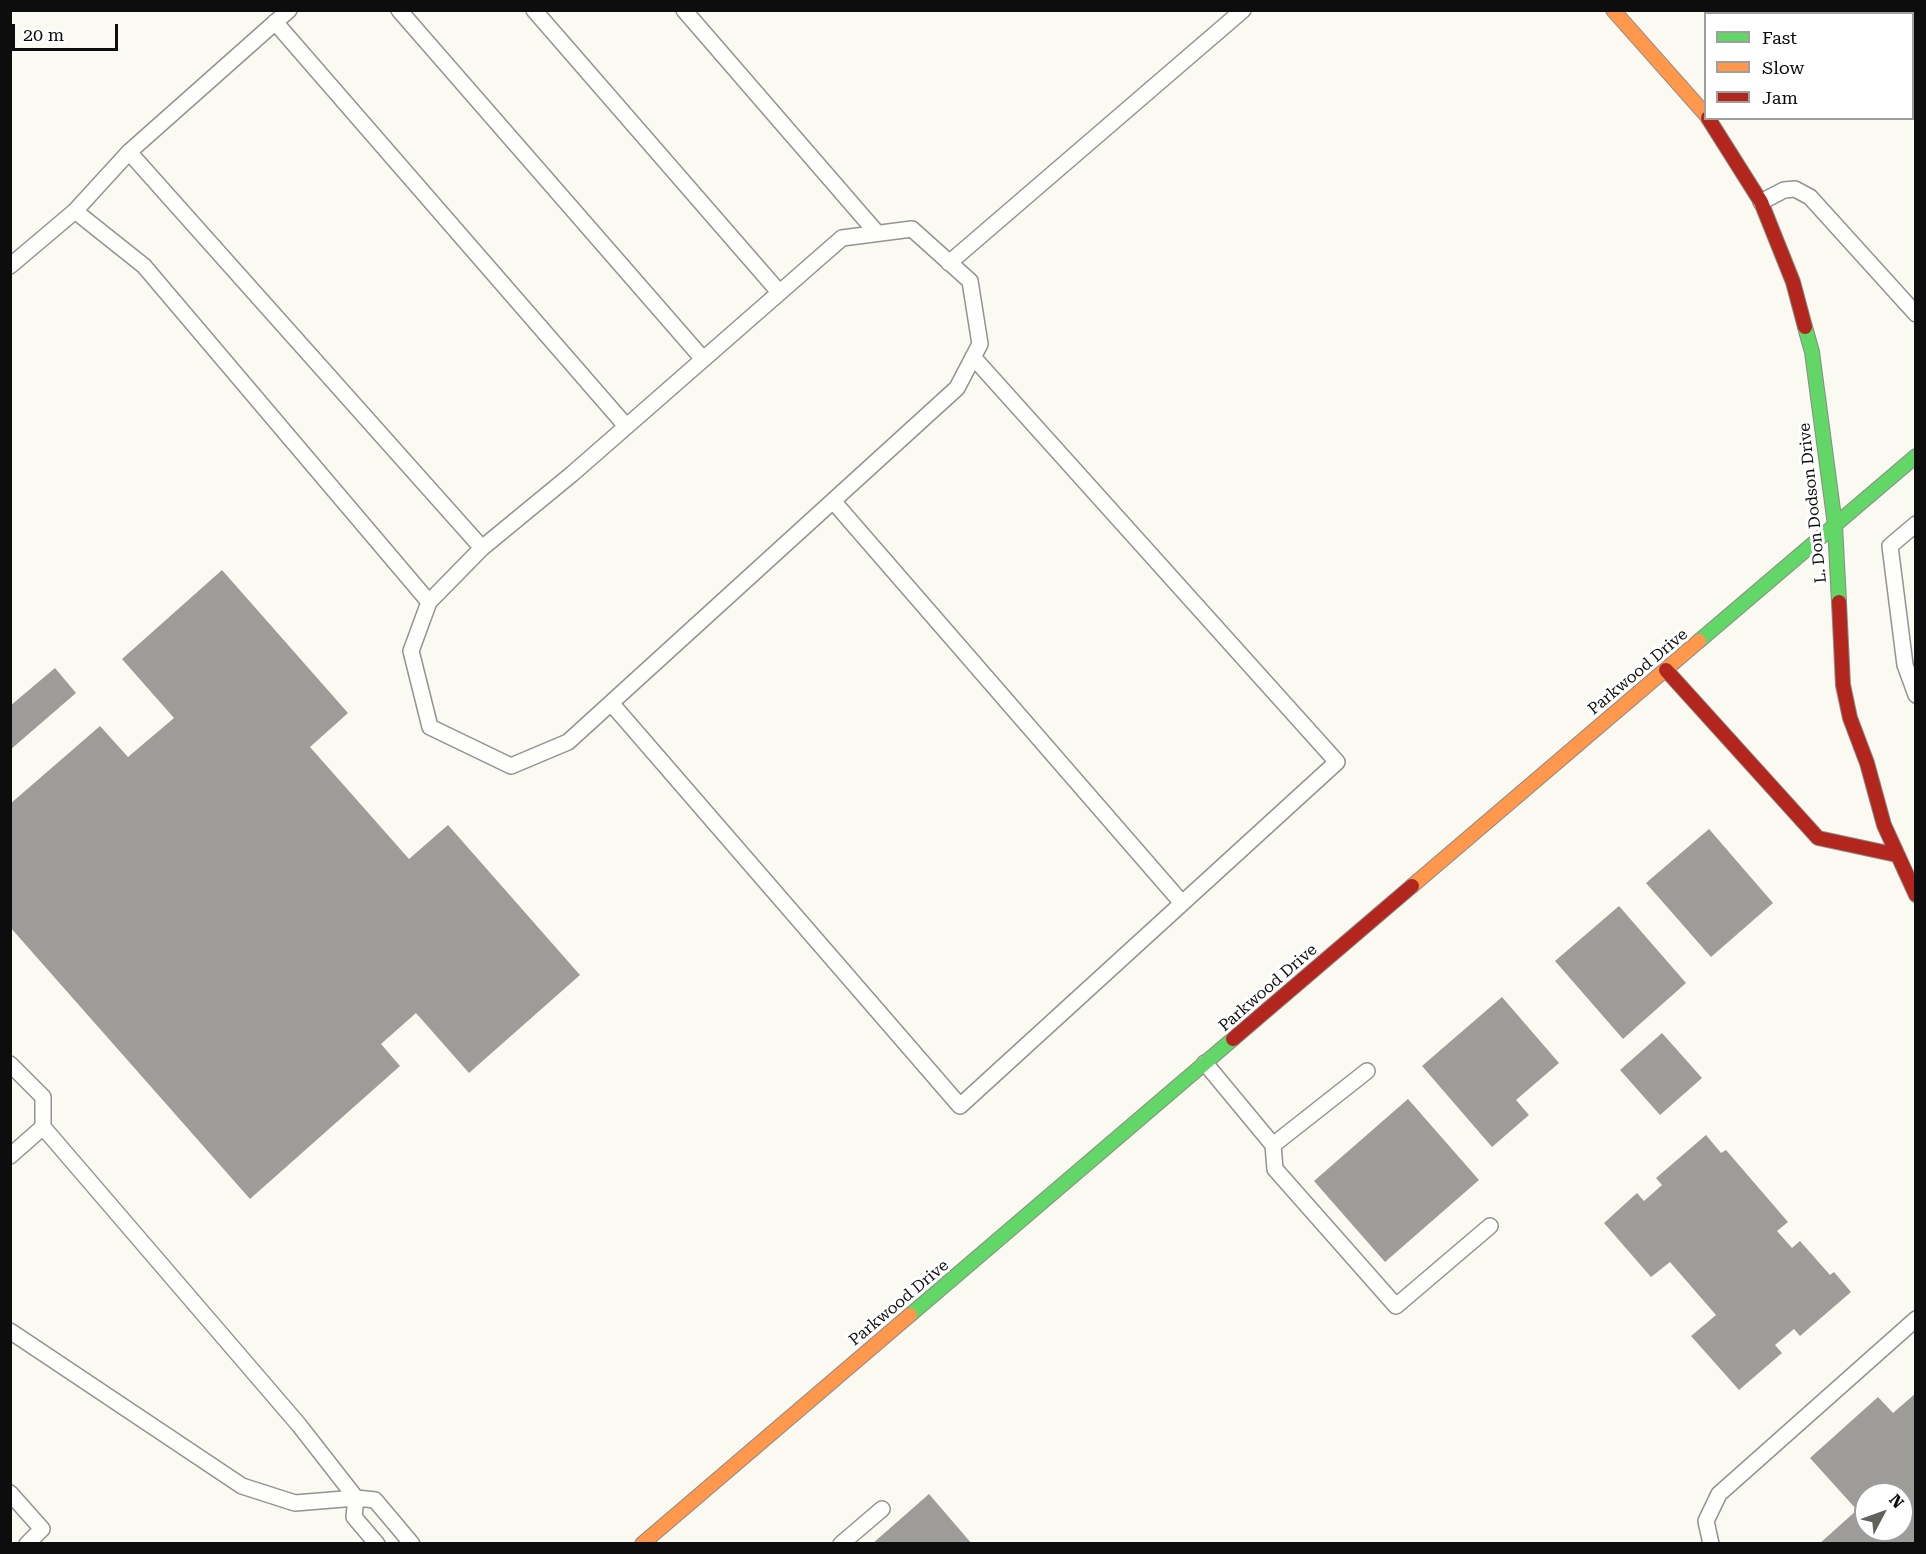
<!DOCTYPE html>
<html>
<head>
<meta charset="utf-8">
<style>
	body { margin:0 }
	#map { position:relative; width:1926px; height:1554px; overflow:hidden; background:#faf9f2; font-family:"Roboto Serif",serif }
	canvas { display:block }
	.frame { position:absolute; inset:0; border:12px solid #0d0d0d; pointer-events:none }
	.legend { position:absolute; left:1704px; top:12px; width:210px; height:108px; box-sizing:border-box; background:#fff; border:2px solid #9e9e9e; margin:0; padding:8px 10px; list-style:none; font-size:18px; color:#0d0d0d }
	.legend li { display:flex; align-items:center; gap:12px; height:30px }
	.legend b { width:30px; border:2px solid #9e9e9e }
	.north { position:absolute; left:1854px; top:1482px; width:60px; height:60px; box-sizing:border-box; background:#fff; border:2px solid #9e9e9e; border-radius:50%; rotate:49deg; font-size:16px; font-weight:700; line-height:24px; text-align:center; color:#0d0d0d }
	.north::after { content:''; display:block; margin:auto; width:21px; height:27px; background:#60605d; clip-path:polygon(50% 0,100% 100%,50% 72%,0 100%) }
	.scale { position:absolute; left:12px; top:24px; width:106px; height:27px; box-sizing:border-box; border:3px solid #0d0d0d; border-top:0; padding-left:8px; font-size:18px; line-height:21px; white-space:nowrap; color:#0d0d0d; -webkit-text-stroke:4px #fff; paint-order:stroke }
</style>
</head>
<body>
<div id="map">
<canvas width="1926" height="1554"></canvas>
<div class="frame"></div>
<ul class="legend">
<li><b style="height:8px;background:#63d668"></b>Fast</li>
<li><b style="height:8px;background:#ff974d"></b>Slow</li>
<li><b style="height:8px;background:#b3261e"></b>Jam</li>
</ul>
<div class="north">N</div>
<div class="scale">20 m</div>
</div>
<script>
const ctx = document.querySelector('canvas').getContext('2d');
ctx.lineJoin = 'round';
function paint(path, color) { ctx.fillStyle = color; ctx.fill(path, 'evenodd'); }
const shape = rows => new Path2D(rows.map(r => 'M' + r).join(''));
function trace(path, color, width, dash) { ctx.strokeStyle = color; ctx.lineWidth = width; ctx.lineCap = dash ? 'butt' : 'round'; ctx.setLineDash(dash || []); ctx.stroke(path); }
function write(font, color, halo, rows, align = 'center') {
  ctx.font = font + ' "Roboto Serif",serif'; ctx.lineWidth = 6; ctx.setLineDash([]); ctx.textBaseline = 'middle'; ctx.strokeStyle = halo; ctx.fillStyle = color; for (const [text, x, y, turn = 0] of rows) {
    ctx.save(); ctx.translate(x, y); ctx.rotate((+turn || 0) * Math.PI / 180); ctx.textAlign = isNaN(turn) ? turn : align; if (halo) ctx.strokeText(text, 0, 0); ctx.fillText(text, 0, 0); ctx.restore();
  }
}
const building = shape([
	[222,570,348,713,310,747,409,859,448,825,580,975,469,1073,416,1013,381,1044,400,1066,250,1199,10,927,10,804,100,726,128,757,174,718,122,659],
	[55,668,76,693,10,750,10,706],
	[1709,829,1773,903,1711,957,1646,883],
	[1619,906,1686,983,1623,1039,1555,961],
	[1502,997,1559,1063,1516,1100,1529,1115,1492,1147,1422,1066],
	[1662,1033,1702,1078,1660,1115,1620,1070],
	[1408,1099,1479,1180,1385,1262,1314,1181],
	[1706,1135,1721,1153,1726,1150,1788,1222,1777,1231,1792,1248,1800,1241,1830,1275,1834,1272,1851,1292,1800,1336,1794,1329,1775,1345,1782,1353,1739,1390,1691,1336,1716,1315,1670,1262,1651,1277,1604,1223,1637,1193,1644,1201,1662,1185,1656,1178],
	[1916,1393,1916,1544,1819,1544,1857,1510,1810,1458,1878,1397,1893,1413],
	[1866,1494,1902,1494,1902,1530,1866,1530],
	[929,1494,972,1544,872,1544]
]);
const lane = shape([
	[289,10,129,152,482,548],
	[399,10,703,359],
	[534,10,779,292],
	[684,10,877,233],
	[275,22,626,426],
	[1761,202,1784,190,1795,189,1810,197,1916,314],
	[75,211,129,152],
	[912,229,970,281,980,344,957,388,568,742,511,766,430,727,411,651,429,602,482,548,572,474,842,238,912,229],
	[949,263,1243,10],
	[10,266,75,211,144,266,429,602],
	[833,501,1182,903],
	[1916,524,1890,546,1905,665,1916,695],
	[611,703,960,1106,1337,762,973,357],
	[1205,1063,1273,1145,1367,1071],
	[10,1064,43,1097,43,1127,299,1425,356,1498],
	[1273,1145,1275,1169,1396,1306,1490,1226],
	[10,1156,43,1127],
	[10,1331,242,1486,295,1503,356,1498],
	[10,1493,42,1529,27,1544],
	[377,1544,354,1517,356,1498,375,1500,412,1544],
	[841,1544,882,1509],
	[1711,1544,1706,1521,1719,1494,1916,1319]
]);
const fast = shape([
	[1805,327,1812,352,1835,525,1839,602],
	[1699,641,1916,456],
	[910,1315,1233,1039]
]);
const slow = shape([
	[1613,10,1706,115],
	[1412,886,1699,641],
	[642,1544,910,1315]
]);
const jam = shape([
	[1708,118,1761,202,1793,282,1805,327],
	[1839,602,1843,685,1850,718,1867,763,1884,825,1916,895],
	[1666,670,1818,838,1897,855],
	[1233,1039,1412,886]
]);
const streetNames = [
	["L. Don Dodson Drive",1813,503,-96],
	["Parkwood Drive",1638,672,-40],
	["Parkwood Drive",1268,988,-41],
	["Parkwood Drive",899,1303,-40]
];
paint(building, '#9e9c98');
trace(lane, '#949390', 18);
trace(fast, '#8a8a87', 16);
trace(slow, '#8a8a87', 16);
trace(jam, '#8a8a87', 16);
trace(lane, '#fefefd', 15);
trace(fast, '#63d668', 14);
trace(slow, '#ff974d', 14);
trace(jam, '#b3261e', 14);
write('16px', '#0d0d0d', '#fff', streetNames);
</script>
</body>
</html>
